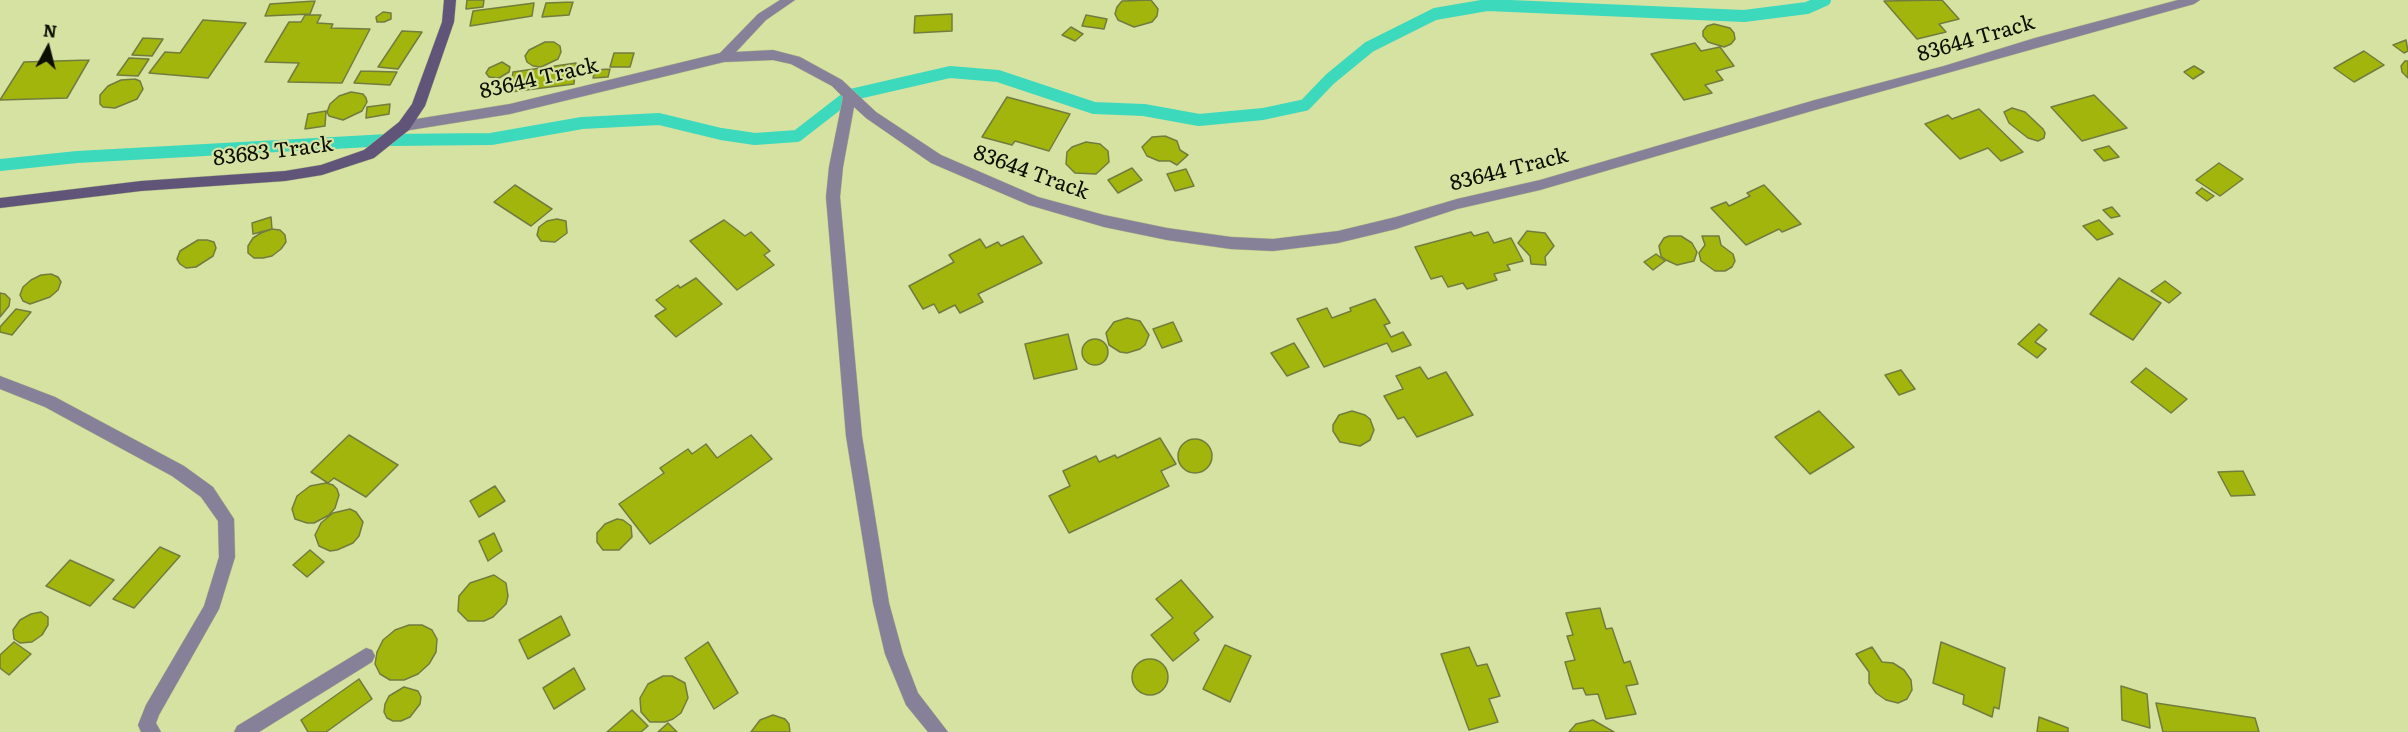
<!DOCTYPE html>
<html>
<head>
<meta charset="utf-8">
<style>
	body { margin:0 }
	#map { position:relative; width:2408px; height:732px; overflow:hidden; background:#d6e2a2; font-family:Literata,serif }
	canvas { display:block }
	.north { position:absolute; left:18px; top:18px; width:60px; height:60px; -webkit-text-stroke:4px #d6e2a2; paint-order:stroke; rotate:7deg; font-size:16px; font-weight:700; line-height:24px; text-align:center; color:#0c0f00 }
	.north::after { content:''; display:block; margin:auto; width:21px; height:27px; background:#0c0f00; clip-path:polygon(50% 0,100% 100%,50% 72%,0 100%) }
</style>
</head>
<body>
<div id="map">
<canvas width="2408" height="732"></canvas>
<div class="north">N</div>
</div>
<script>
const ctx = document.querySelector('canvas').getContext('2d');
ctx.lineJoin = 'round';
const shape = rows => new Path2D(rows.map(r => 'M' + r).join(''));
function trace(path, color, width, dash) { ctx.strokeStyle = color; ctx.lineWidth = width; ctx.lineCap = dash ? 'butt' : 'round'; ctx.setLineDash(dash || []); ctx.stroke(path); }
function paint(path, color) { ctx.fillStyle = color; ctx.fill(path, 'evenodd'); }
function write(font, color, halo, rows, align = 'center') {
  ctx.font = font + ' Literata,serif'; ctx.lineWidth = 4.5; ctx.setLineDash([]); ctx.textBaseline = 'middle'; ctx.strokeStyle = halo; ctx.fillStyle = color; for (const [text, x, y, turn = 0] of rows) {
    ctx.save(); ctx.translate(x, y); ctx.rotate((+turn || 0) * Math.PI / 180); ctx.textAlign = isNaN(turn) ? turn : align; if (halo) ctx.strokeText(text, 0, 0); ctx.fillText(text, 0, 0); ctx.restore();
  }
}
const stream = shape([
	[0,165,77,157,388,140,491,139,582,123,659,119,721,134,755,139,797,136,850,95,950,72,998,76,1094,108,1144,110,1199,120,1263,114,1305,105,1330,79,1369,47,1435,14,1487,5,1744,16,1807,8,1825,0]
]);
const building = shape([
	[467,0,484,0,483,7,466,9,467,0],
	[1151,0,1158,9,1157,16,1152,22,1134,27,1118,20,1115,14,1117,7,1122,1,1151,0],
	[1942,0,1959,19,1939,24,1946,32,1917,39,1884,1,1942,0],
	[315,1,310,14,265,16,270,4,315,1],
	[573,2,569,15,542,17,546,3,573,2],
	[534,3,532,16,470,26,473,11,534,3],
	[383,12,391,13,391,19,384,22,377,22,376,17,383,12],
	[952,14,952,31,914,33,915,16,952,14],
	[305,15,321,15,317,23,333,24,331,28,370,29,342,83,288,82,299,63,265,62,289,22,301,22,305,15],
	[1086,15,1107,19,1104,29,1082,26,1086,15],
	[203,20,246,23,208,78,149,73,165,52,180,53,203,20],
	[1714,24,1730,28,1734,33,1735,39,1731,44,1724,47,1708,42,1703,36,1703,31,1707,26,1714,24],
	[1071,27,1083,34,1075,41,1062,35,1071,27],
	[402,31,422,32,398,69,378,67,402,31],
	[143,38,163,39,152,56,132,55,143,38],
	[2406,40,2408,51,2404,53,2393,45,2406,40],
	[545,42,554,42,560,46,561,52,558,59,541,67,533,66,527,62,525,56,529,50,545,42],
	[1695,43,1701,51,1720,47,1734,66,1716,71,1723,80,1705,85,1712,93,1684,100,1651,54,1695,43],
	[2364,51,2384,65,2354,82,2334,68,2364,51],
	[614,53,634,53,630,67,610,67,614,53],
	[129,58,149,59,138,76,117,75,129,58],
	[89,60,67,98,0,100,24,62,89,60],
	[2405,61,2408,61,2408,78,2402,72,2401,66,2405,61],
	[502,62,510,67,509,72,499,78,489,77,486,73,489,68,502,62],
	[576,63,574,84,510,92,513,72,576,63],
	[2194,66,2204,72,2193,79,2184,72,2194,66],
	[610,69,608,77,593,78,595,70,610,69],
	[361,71,397,72,390,85,354,83,361,71],
	[135,79,140,81,143,89,137,99,115,108,103,107,100,104,100,95,108,86,121,80,135,79],
	[351,92,363,94,366,98,367,102,362,111,343,120,329,116,327,112,330,104,339,96,351,92],
	[2094,95,2127,128,2082,141,2051,107,2094,95],
	[1007,97,1070,114,1049,151,1015,141,1012,145,982,137,1007,97],
	[390,104,389,114,366,118,367,107,390,104],
	[2012,108,2025,112,2043,129,2045,133,2044,138,2038,141,2028,138,2009,123,2004,112,2012,108],
	[1979,109,2023,152,2001,161,1988,148,1960,159,1925,124,1948,115,1952,119,1979,109],
	[326,111,325,126,305,129,308,114,326,111],
	[1165,136,1177,141,1180,150,1188,155,1177,165,1170,161,1159,161,1147,156,1142,147,1152,137,1165,136],
	[1086,142,1100,144,1108,151,1109,162,1096,174,1075,173,1066,164,1067,152,1072,147,1086,142],
	[2109,146,2119,157,2104,161,2094,150,2109,146],
	[2219,163,2243,179,2220,196,2196,180,2219,163],
	[1132,168,1142,180,1118,193,1108,180,1132,168],
	[1186,169,1194,186,1175,191,1167,174,1186,169],
	[515,185,552,209,531,226,494,202,515,185],
	[1764,185,1801,224,1782,232,1779,229,1746,245,1711,208,1726,202,1729,206,1750,196,1747,193,1764,185],
	[2202,188,2214,196,2207,201,2196,193,2202,188],
	[2112,207,2120,216,2111,218,2103,210,2112,207],
	[271,217,272,229,253,234,252,223,271,217],
	[557,219,566,221,567,233,555,242,541,241,537,235,539,227,547,221,557,219],
	[724,220,745,236,751,232,770,251,764,255,774,265,737,290,690,241,724,220],
	[2099,220,2113,234,2097,240,2083,226,2099,220],
	[272,229,280,230,285,235,286,242,281,249,272,256,263,258,254,258,248,253,248,246,253,238,261,233,272,229],
	[1527,231,1545,233,1554,246,1545,257,1546,265,1531,264,1530,256,1518,243,1527,231],
	[1471,232,1474,236,1488,232,1494,243,1511,238,1523,261,1507,265,1510,270,1494,274,1497,280,1467,289,1463,283,1448,287,1442,276,1431,279,1415,247,1471,232],
	[1023,236,1042,263,978,294,983,302,960,313,955,305,939,313,934,304,923,309,909,286,954,262,949,255,980,239,986,248,998,242,1001,246,1023,236],
	[1669,236,1681,236,1692,243,1697,252,1694,261,1677,265,1666,260,1661,256,1659,246,1664,238,1669,236],
	[1702,236,1719,236,1721,245,1733,254,1735,261,1732,267,1725,271,1715,271,1701,261,1699,253,1705,245,1702,236],
	[198,240,207,240,214,242,216,248,213,256,196,267,186,268,180,264,177,259,180,251,198,240],
	[1656,254,1665,261,1653,270,1644,262,1656,254],
	[51,274,58,277,61,282,58,290,50,297,30,304,23,301,20,295,23,287,31,280,41,275,51,274],
	[696,278,722,304,676,337,655,316,666,309,656,300,678,285,680,288,696,278],
	[2119,278,2161,303,2133,340,2090,314,2119,278],
	[2165,281,2181,293,2169,303,2151,291,2165,281],
	[0,293,5,294,10,299,9,306,0,317,0,293],
	[1375,299,1390,323,1384,325,1391,337,1403,332,1411,345,1392,352,1387,343,1324,367,1297,319,1327,308,1332,318,1351,311,1350,308,1375,299],
	[16,309,31,312,12,335,0,332,0,327,16,309],
	[1127,318,1140,321,1149,335,1145,345,1140,349,1127,353,1120,352,1109,345,1106,333,1114,322,1127,318],
	[1173,322,1182,341,1162,348,1153,329,1173,322],
	[2039,324,2047,330,2035,342,2046,349,2037,358,2018,344,2039,324],
	[1068,334,1077,369,1034,379,1025,344,1068,334],
	'1082 352a13 13 0 1 1 26 0a13 13 0 1 1-26 0Z',
	[1294,343,1309,367,1287,376,1271,353,1294,343],
	[1420,367,1428,379,1446,372,1473,415,1417,437,1404,417,1398,419,1384,396,1403,389,1396,376,1420,367],
	[2146,368,2187,399,2171,413,2131,382,2146,368],
	[1901,370,1915,389,1899,395,1885,375,1901,370],
	[1352,411,1365,415,1370,419,1374,430,1370,440,1360,446,1340,442,1333,431,1333,425,1339,415,1352,411],
	[1819,411,1854,447,1810,474,1775,437,1819,411],
	[349,435,398,465,366,497,334,478,328,483,311,472,349,435],
	[751,435,772,459,650,544,619,504,664,473,660,468,688,449,692,454,706,444,717,458,751,435],
	[1160,438,1176,464,1161,471,1169,486,1069,533,1049,496,1070,486,1063,471,1096,456,1099,462,1115,455,1117,458,1160,438],
	'1178 456a17 17 0 1 1 34 0a17 17 0 1 1-34 0Z',
	[2243,471,2255,495,2231,496,2218,472,2243,471],
	[326,483,333,485,337,489,339,495,335,508,329,515,314,523,307,523,295,519,292,509,297,496,310,486,326,483],
	[495,486,505,501,479,517,470,501,495,486],
	[350,509,356,512,363,522,359,536,353,543,337,550,330,551,319,546,315,535,321,523,333,513,350,509],
	[617,519,623,520,631,526,632,537,619,550,603,550,597,542,597,533,605,524,617,519],
	[494,533,502,551,488,561,479,541,494,533],
	[160,547,180,556,134,608,113,599,160,547],
	[310,550,324,562,307,577,293,565,310,550],
	[70,560,114,580,90,606,46,586,70,560],
	[494,575,506,583,508,596,506,604,493,617,484,621,468,621,458,611,459,596,470,583,494,575],
	[1181,580,1213,617,1194,633,1199,640,1173,661,1151,635,1173,618,1156,599,1181,580],
	[1600,608,1606,629,1612,628,1624,663,1630,661,1638,684,1626,686,1636,714,1606,719,1598,694,1586,695,1583,688,1573,689,1565,662,1575,660,1567,636,1573,635,1566,613,1600,608],
	[41,612,48,617,48,625,42,635,32,642,20,643,14,639,13,630,20,620,31,614,41,612],
	[561,616,570,635,528,659,519,640,561,616],
	[409,625,422,625,432,630,437,639,436,652,429,664,418,674,404,680,390,680,380,674,375,664,377,652,383,640,395,630,409,625],
	[14,642,31,654,9,675,0,668,0,655,14,642],
	[708,642,738,693,714,709,685,658,708,642],
	[1941,642,2005,668,1999,709,1994,707,1992,717,1963,704,1964,695,1933,683,1941,642],
	[1225,645,1251,656,1230,702,1203,689,1225,645],
	[1469,647,1477,666,1487,664,1500,696,1489,699,1498,722,1469,730,1441,654,1469,647],
	[1872,647,1882,662,1893,663,1904,670,1911,680,1912,690,1907,699,1898,703,1886,700,1876,693,1869,683,1869,672,1856,654,1872,647],
	'1132 677a18 18 0 1 1 36 0a18 18 0 1 1-36 0Z',
	[574,668,585,689,554,709,543,688,574,668],
	[663,676,672,676,685,683,688,698,681,713,673,719,665,722,650,722,641,712,640,698,648,684,663,676],
	[359,679,372,699,326,732,308,732,301,720,359,679],
	[2121,686,2147,694,2150,728,2122,720,2121,686],
	[404,687,418,691,421,697,420,704,410,717,401,721,393,721,387,718,384,712,385,704,389,696,404,687],
	[2156,703,2255,718,2259,732,2163,732,2156,703],
	[632,710,648,726,641,732,607,732,632,710],
	[773,715,785,719,789,724,790,732,751,732,760,720,773,715],
	[2039,717,2068,728,2068,732,2037,732,2039,717],
	[1593,720,1614,732,1569,732,1576,724,1593,720],
	[668,723,677,732,658,732,668,723]
]);
const street = shape([
	[780,0,795,0,766,20,736,52,773,50,800,57,842,80,876,112,941,155,1038,197,1104,215,1167,228,1231,237,1273,239,1338,231,1396,217,1457,199,1540,180,1815,100,1944,66,2035,38,2178,0,2200,0,2194,4,1815,110,1540,190,1457,209,1396,229,1338,243,1273,251,1231,249,1167,240,1104,227,1029,205,931,163,866,118,854,107,843,167,840,197,862,436,889,603,903,654,918,693,948,732,928,732,906,705,885,654,873,603,846,436,826,197,829,167,843,97,832,86,791,64,773,60,724,62,510,114,404,131,397,126,404,121,510,104,720,53,758,14,780,0],
	[0,376,55,397,184,466,213,487,234,519,235,557,219,609,159,715,156,723,161,732,141,732,138,725,146,705,204,606,219,557,218,521,201,497,172,476,45,407,0,389,0,376],
	[366,648,372,650,375,656,372,662,259,732,234,732,237,726,366,648]
]);
const secondary = shape([
	[444,0,456,0,454,22,425,106,409,130,374,158,322,175,285,181,141,191,0,208,0,198,141,181,285,171,321,165,364,150,399,122,412,104,442,22,444,0]
]);
const streetNames = [
	["83644 Track",1976,39,-16],
	["83644 Track",539,79,-13],
	["83683 Track",273,152,-7],
	["83644 Track",1509,170,-14],
	["83644 Track",1031,173,20]
];
trace(stream, '#3dd9bc', 12);
paint(building, '#a1b50c');
trace(building, '#727c3f', 1.5);
trace(street, '#b6c088', 1);
trace(secondary, '#b6c088', 1);
paint(street, '#878099');
paint(secondary, '#605579');
write('21px', '#0c0f00', '#d6e2a2', streetNames);
</script>
</body>
</html>
